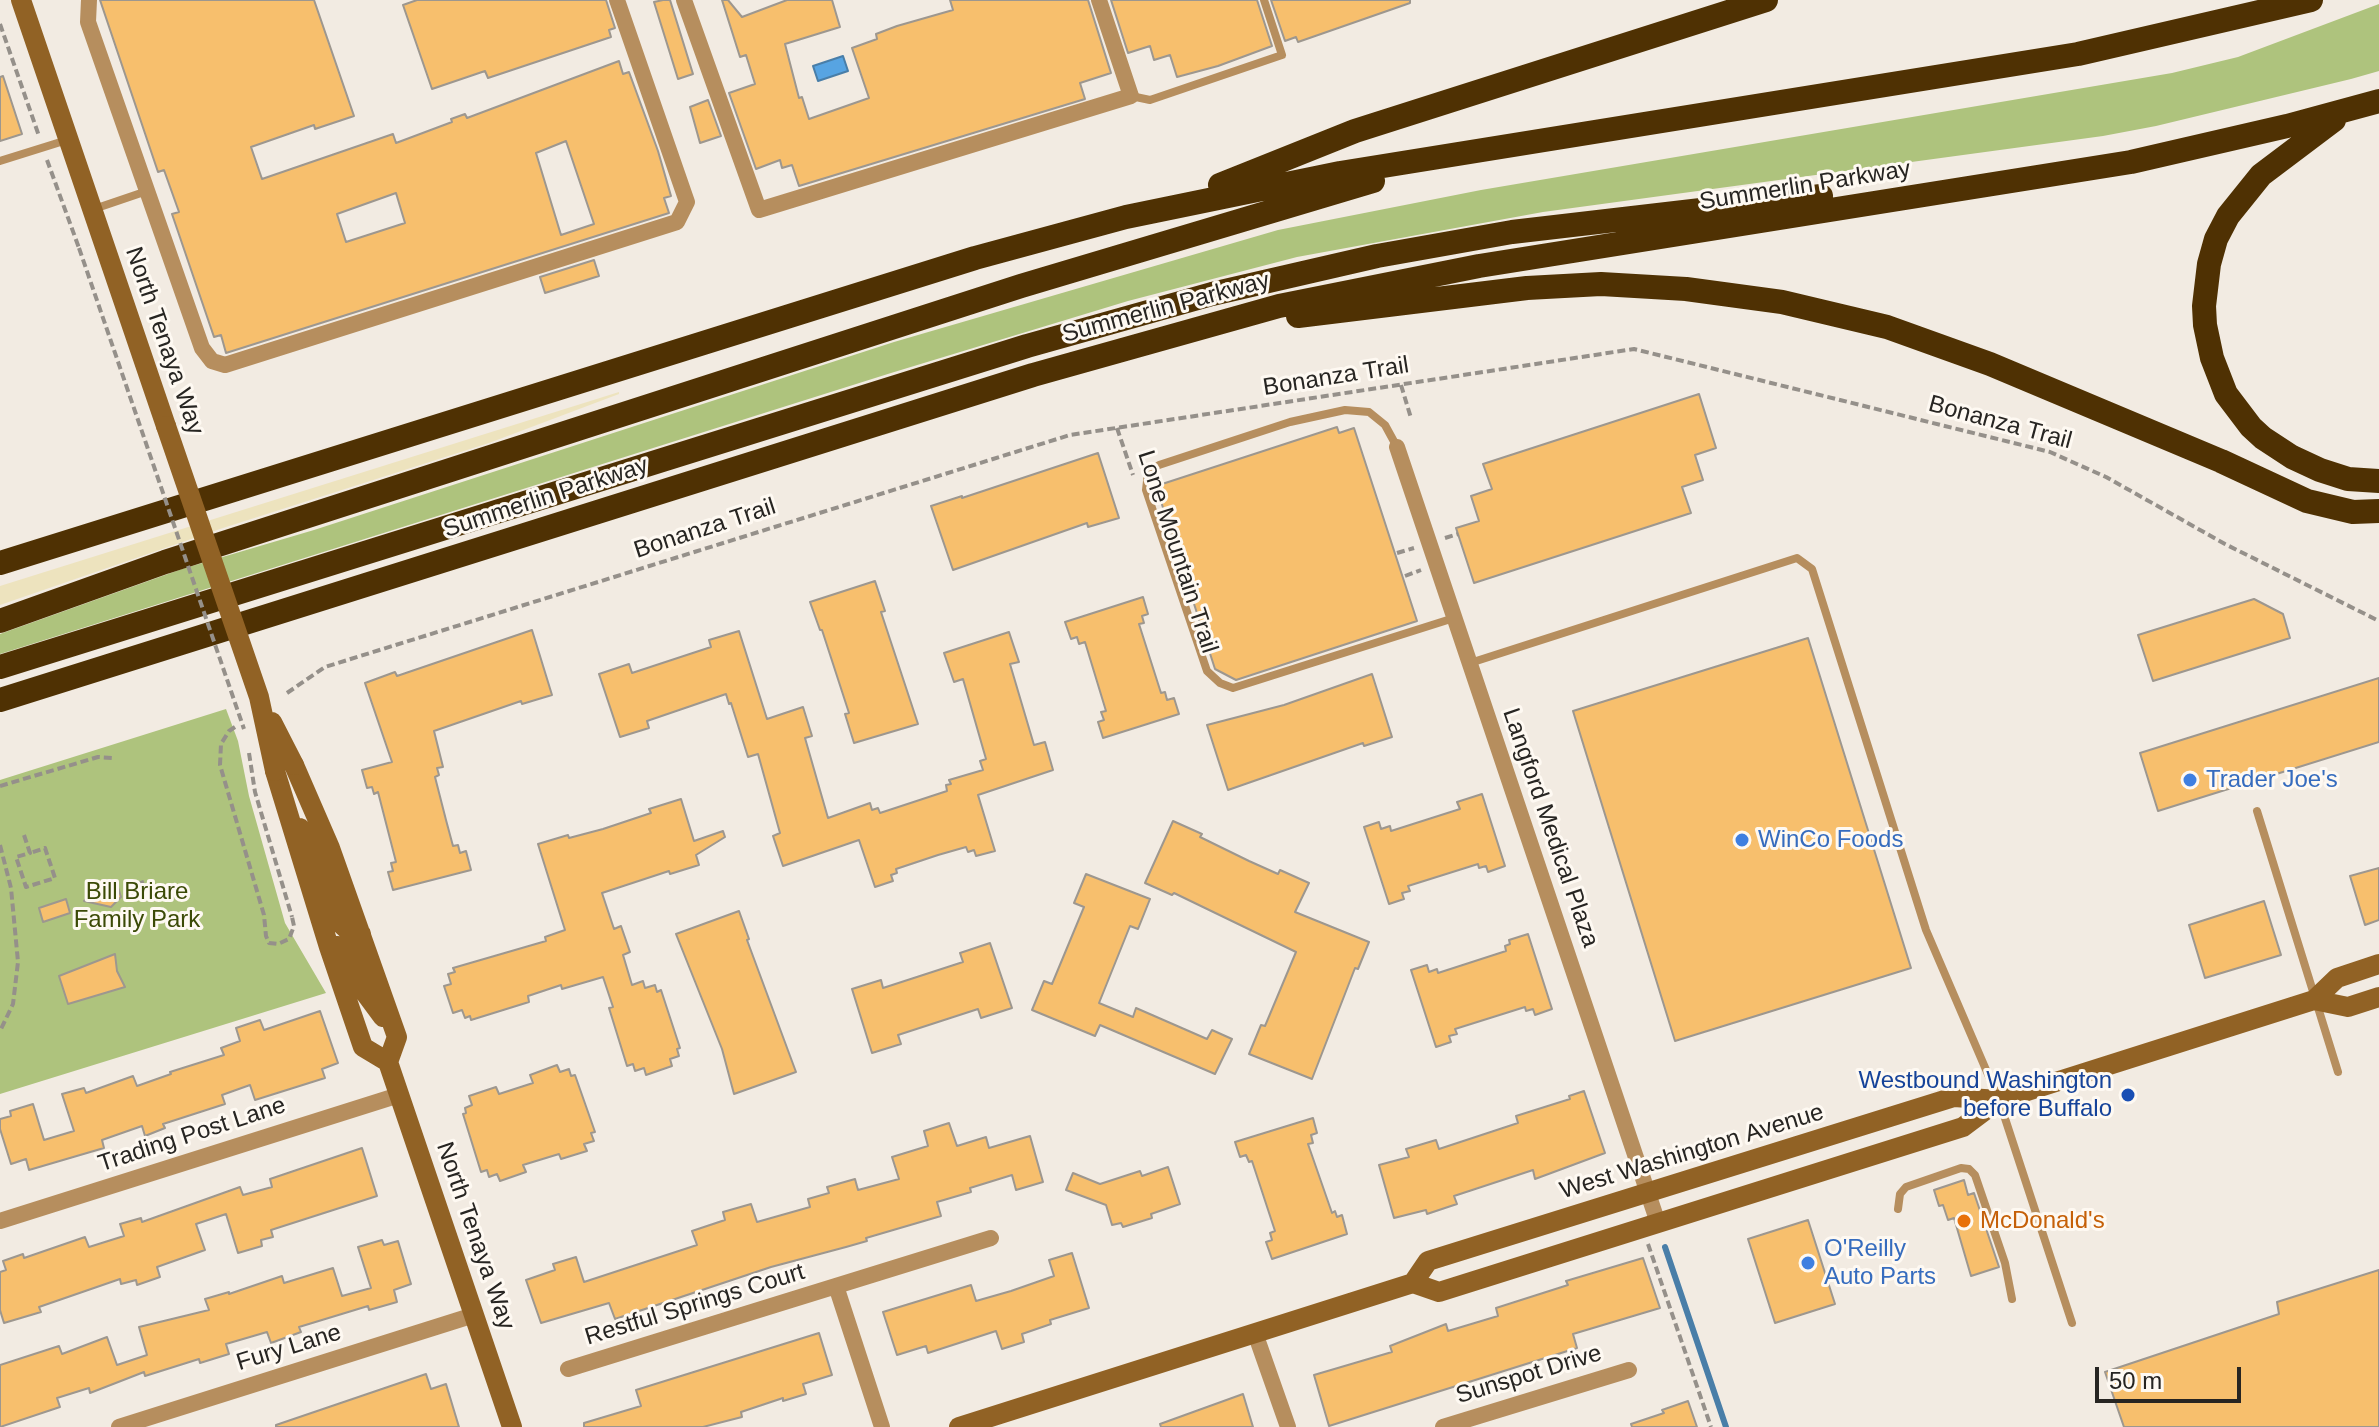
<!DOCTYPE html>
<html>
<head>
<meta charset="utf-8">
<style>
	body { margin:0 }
	#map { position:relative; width:2379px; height:1427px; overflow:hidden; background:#f2ebe2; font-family:Helvetica,sans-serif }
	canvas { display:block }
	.scale { position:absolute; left:2095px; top:1367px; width:146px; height:36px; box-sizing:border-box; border:4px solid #272522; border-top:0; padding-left:10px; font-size:24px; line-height:28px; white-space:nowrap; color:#272522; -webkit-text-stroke:6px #fef9f2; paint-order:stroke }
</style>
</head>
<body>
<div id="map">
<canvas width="2379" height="1427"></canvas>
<div class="scale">50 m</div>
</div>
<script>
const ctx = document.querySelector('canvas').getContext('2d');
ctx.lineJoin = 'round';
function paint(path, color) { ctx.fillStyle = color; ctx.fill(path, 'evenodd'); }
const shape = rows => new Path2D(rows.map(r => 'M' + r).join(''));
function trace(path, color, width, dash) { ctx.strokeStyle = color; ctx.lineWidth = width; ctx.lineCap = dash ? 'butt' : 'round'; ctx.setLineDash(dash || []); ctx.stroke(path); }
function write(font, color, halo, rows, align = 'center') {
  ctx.font = font + ' Helvetica,sans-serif'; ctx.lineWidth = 6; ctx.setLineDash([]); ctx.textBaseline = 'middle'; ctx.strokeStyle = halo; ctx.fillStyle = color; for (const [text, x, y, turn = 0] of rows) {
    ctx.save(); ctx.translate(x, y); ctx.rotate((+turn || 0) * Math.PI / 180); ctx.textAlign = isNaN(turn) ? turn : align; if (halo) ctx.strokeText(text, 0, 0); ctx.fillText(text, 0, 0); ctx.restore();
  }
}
const green = shape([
	[2379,4,2379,71,2351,79,2156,126,2103,136,1543,212,1297,257,1128,301,891,373,0,654,0,634,182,569,314,530,894,342,1278,230,1481,190,2172,73,2238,57],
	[226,709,238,741,249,796,285,923,326,993,0,1094,0,780]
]);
const sand = shape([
	[619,392,619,394,489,443,223,528,0,605,0,586]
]);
const water = shape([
	[843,56,848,71,818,81,813,66,843,56]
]);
const stream = shape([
	[1665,1247,1726,1427]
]);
const building = shape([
	[100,0,314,0,354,116,315,129,314,125,251,147,262,179,393,134,396,143,452,122,451,119,465,114,467,118,619,61,623,74,629,72,658,151,671,196,664,198,669,213,226,353,221,335,214,337,172,214,179,212,164,170,158,172,100,0],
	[566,141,594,224,561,235,536,153,566,141],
	[396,193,405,223,346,242,337,214,396,193],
	[417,0,606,0,615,28,609,30,611,37,488,78,485,71,432,89,403,5,417,0],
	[663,0,670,0,693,74,678,79,654,2,663,0],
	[722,0,728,0,742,17,787,0,832,0,840,27,785,44,799,98,802,97,809,119,869,98,852,48,877,39,876,34,897,26,953,10,950,0,1088,0,1111,73,1080,83,1085,99,799,186,792,165,782,168,780,160,756,169,729,93,755,84,746,55,740,57,722,0],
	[1111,0,1257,0,1272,46,1218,66,1177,77,1170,55,1154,60,1150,46,1128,53,1111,0],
	[1271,0,1410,0,1410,3,1298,42,1296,37,1285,41,1271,0],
	[3,76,22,134,0,141,0,77,3,76],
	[708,100,721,136,700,143,690,107,708,100],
	[594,260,599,276,545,293,540,277,594,260],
	[1699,394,1716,448,1695,455,1703,480,1682,487,1691,513,1474,583,1456,528,1479,521,1471,496,1492,489,1483,464,1699,394],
	[1337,427,1339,433,1354,428,1417,621,1236,680,1215,669,1156,486,1337,427],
	[1098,453,1119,518,1088,527,1087,523,953,570,931,506,962,496,962,498,1098,453],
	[875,581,885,611,881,612,918,724,854,743,845,714,849,713,822,630,820,630,810,602,875,581],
	[1143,597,1148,614,1142,616,1144,623,1139,624,1161,693,1165,692,1167,700,1174,698,1179,714,1103,738,1098,722,1104,720,1101,712,1106,711,1085,642,1079,644,1077,637,1071,639,1065,622,1143,597],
	[2254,599,2283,614,2290,638,2153,681,2138,635,2254,599],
	[532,630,552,695,522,704,521,701,434,731,443,767,437,768,439,775,435,777,446,820,453,846,458,845,460,853,466,851,471,870,393,890,388,872,393,871,391,863,396,862,378,792,374,794,372,787,367,788,362,770,392,762,365,683,395,672,397,676,532,630],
	[739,631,767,719,803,707,812,736,805,738,828,818,870,803,872,810,878,808,880,813,947,791,946,785,951,784,949,780,983,770,980,761,986,759,963,679,954,682,944,653,1009,632,1019,662,1010,664,1034,745,1045,742,1053,770,978,795,995,851,976,856,974,850,968,852,966,847,938,855,896,869,897,873,891,875,893,881,875,887,859,840,783,866,773,836,780,833,758,754,748,757,731,703,729,704,726,694,647,721,649,728,620,737,599,674,629,664,632,673,711,647,709,640,739,631],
	[1808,638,1911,968,1675,1041,1573,711,1808,638],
	[1372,674,1392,737,1364,746,1363,743,1228,790,1207,725,1284,705,1372,674],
	[2379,678,2379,742,2158,811,2140,753,2379,678],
	[1482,794,1505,866,1488,872,1486,866,1479,868,1478,864,1408,886,1410,891,1402,893,1404,899,1389,904,1364,827,1379,822,1381,829,1390,826,1391,831,1460,809,1457,802,1482,794],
	[681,799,694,841,723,831,725,837,696,855,699,865,670,874,669,871,602,893,614,929,621,926,630,952,623,955,632,985,643,981,645,988,655,985,657,992,661,990,680,1048,677,1049,679,1056,670,1059,672,1066,646,1075,644,1068,635,1071,633,1064,627,1066,609,1008,613,1007,603,977,562,989,561,985,528,996,529,1002,471,1020,470,1016,465,1018,462,1010,453,1013,444,986,451,984,448,974,455,972,453,968,546,941,545,937,565,930,538,844,568,835,569,838,603,829,651,813,649,809,681,799],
	[1173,821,1202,834,1200,837,1249,861,1278,874,1280,870,1309,883,1295,912,1369,942,1358,969,1355,968,1312,1079,1249,1054,1261,1025,1265,1026,1296,952,1174,893,1172,895,1145,883,1173,821],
	[2379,868,2379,920,2365,925,2350,876,2379,868],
	[1086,874,1150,899,1138,929,1130,926,1099,1003,1133,1017,1136,1008,1207,1039,1212,1030,1232,1039,1215,1074,1100,1025,1095,1036,1032,1010,1044,981,1052,984,1084,907,1074,903,1086,874],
	[103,881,117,884,121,897,111,907,84,901,103,881],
	[66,899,70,913,43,922,39,908,66,899],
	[2264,901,2281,955,2205,978,2189,925,2264,901],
	[739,911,749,939,747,940,796,1072,734,1094,722,1049,676,934,739,911],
	[1528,934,1552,1009,1535,1015,1533,1009,1526,1011,1525,1007,1455,1029,1457,1034,1449,1036,1451,1042,1436,1047,1411,970,1427,965,1429,972,1437,969,1438,973,1506,951,1505,946,1510,944,1509,940,1528,934],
	[990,943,1012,1008,981,1018,978,1009,898,1035,901,1044,872,1053,852,989,881,980,883,988,963,962,960,953,990,943],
	[115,954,117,971,125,987,68,1004,59,976,115,954],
	[320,1011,338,1063,322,1069,325,1078,255,1100,250,1085,222,1095,225,1104,163,1124,165,1128,145,1136,142,1126,102,1140,104,1148,29,1170,26,1159,11,1164,0,1129,0,1119,11,1116,10,1111,33,1104,44,1140,74,1131,62,1094,84,1088,86,1093,133,1076,137,1086,171,1074,170,1072,224,1055,221,1048,240,1041,236,1028,260,1020,264,1030,320,1011],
	[557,1065,560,1072,569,1069,571,1076,575,1075,588,1112,595,1132,591,1133,594,1141,584,1144,587,1151,561,1159,559,1154,523,1165,526,1172,500,1181,497,1174,489,1177,487,1170,481,1172,463,1114,466,1113,465,1108,472,1105,469,1096,496,1087,499,1094,533,1083,530,1075,557,1065],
	[1584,1091,1605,1153,1535,1179,1533,1170,1454,1196,1457,1204,1427,1214,1426,1210,1394,1218,1379,1165,1409,1157,1406,1149,1436,1140,1439,1149,1518,1123,1516,1116,1570,1099,1569,1096,1584,1091],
	[1313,1118,1317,1133,1311,1135,1313,1143,1308,1144,1332,1213,1335,1211,1337,1217,1342,1215,1347,1234,1272,1259,1266,1242,1272,1240,1270,1233,1275,1231,1252,1161,1249,1162,1246,1155,1240,1157,1235,1142,1313,1118],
	[949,1123,957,1146,986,1137,989,1148,1030,1136,1043,1182,1016,1190,1012,1175,970,1188,971,1192,937,1202,941,1216,866,1238,867,1241,846,1247,771,1267,615,1319,609,1303,541,1323,526,1280,555,1270,553,1264,576,1257,584,1282,697,1245,692,1231,725,1220,723,1212,751,1204,757,1222,810,1207,808,1199,829,1193,827,1187,855,1179,858,1190,899,1179,892,1157,928,1146,924,1131,949,1123],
	[362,1148,377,1196,271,1230,273,1237,261,1240,262,1246,238,1253,226,1214,196,1224,205,1250,157,1267,160,1277,137,1285,136,1280,121,1284,120,1279,39,1307,41,1312,4,1323,0,1310,0,1272,6,1270,3,1261,23,1254,24,1258,85,1237,89,1247,124,1236,120,1224,141,1218,142,1222,240,1187,243,1195,272,1187,270,1179,362,1148],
	[1168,1167,1180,1204,1151,1214,1152,1218,1123,1227,1121,1223,1112,1225,1106,1205,1066,1190,1073,1173,1100,1184,1140,1171,1142,1176,1168,1167],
	[1964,1180,1968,1195,1974,1193,1999,1267,1971,1276,1954,1218,1948,1220,1943,1205,1939,1206,1934,1190,1964,1180],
	[1808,1220,1835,1304,1775,1323,1748,1239,1808,1220],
	[382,1240,384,1245,398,1241,411,1284,394,1290,397,1302,369,1310,368,1306,299,1327,301,1332,271,1343,267,1332,226,1344,229,1354,200,1363,199,1359,145,1376,144,1372,90,1393,89,1388,57,1398,60,1407,0,1427,0,1365,59,1346,62,1354,107,1337,117,1365,147,1355,139,1327,209,1310,205,1299,229,1292,229,1294,282,1276,284,1283,333,1268,342,1296,371,1288,358,1247,382,1240],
	[1072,1253,1089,1308,1050,1320,1051,1324,1022,1334,1024,1342,1002,1349,996,1331,928,1353,926,1346,897,1355,883,1312,971,1285,976,1301,1011,1291,1054,1276,1049,1260,1072,1253],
	[1643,1258,1660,1308,1573,1334,1577,1348,1329,1426,1314,1375,1392,1352,1390,1346,1446,1324,1448,1331,1498,1316,1496,1308,1568,1285,1566,1281,1643,1258],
	[2379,1270,2379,1427,2124,1427,2105,1372,2279,1314,2277,1302,2379,1270],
	[819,1333,832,1375,803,1384,806,1394,783,1401,783,1398,741,1412,742,1417,703,1427,584,1427,584,1423,641,1406,636,1390,819,1333],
	[426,1374,431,1389,446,1384,459,1427,276,1427,276,1425,426,1374],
	[1243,1394,1253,1427,1161,1427,1160,1424,1243,1394],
	[1688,1401,1697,1427,1632,1427,1631,1424,1664,1413,1662,1410,1688,1401]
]);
const path = shape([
	[0,24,39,136],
	[47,160,79,248],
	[1401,385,1411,418],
	[1117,428,1133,475],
	[1445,538,1458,534],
	[1397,553,1414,548],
	[1405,576,1421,570],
	[287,693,325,667,1070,435,1634,349,2050,452,2106,477,2225,544,2379,621],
	[235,727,229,731,221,744,220,765,264,915,266,936,269,943,278,944,289,939,294,926,292,917],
	[0,786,98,757,113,758],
	[24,835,30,853,16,857,26,887,55,878,45,848,30,853],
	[0,845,11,888,18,962,13,1004,0,1031],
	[128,887,144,882],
	[1648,1244,1711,1427]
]);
const service = shape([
	[1131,96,1150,100,1282,55,1264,0],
	[0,161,67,140],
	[91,210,147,191],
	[1397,447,1385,425,1369,412,1345,410,1290,422,1159,465,1148,472,1146,490,1207,671,1220,683,1233,688,1454,618],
	[1470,663,1797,558,1812,569,1926,930,1999,1100,2072,1323],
	[2257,811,2338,1072],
	[1898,1209,1900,1194,1906,1187,1961,1168,1969,1169,1975,1175,2005,1263,2012,1299]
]);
const minor = shape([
	[89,0,88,22,202,348,212,361,225,365,677,222,687,202,617,0],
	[684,0,759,210,1131,96,1099,0],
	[1397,447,1658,1223],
	[0,1221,399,1095],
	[836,1286,882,1427],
	[1255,1333,1288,1427],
	[568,1369,991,1238],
	[119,1427,474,1315],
	[1443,1427,1629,1370]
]);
const secondary = shape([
	[21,0,166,426],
	[294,765,330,848,397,1037,388,1062],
	[275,771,329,947,363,1047,388,1062,512,1427],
	[300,828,315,851,341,924,353,935,361,934],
	[329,947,338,946,346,951,353,961,363,990,383,1017],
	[2314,1000,2348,1007,2379,997],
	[1413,1283,1428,1261,1954,1097,1999,1100],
	[959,1427,1413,1283,1439,1292,1963,1127,1999,1100,2314,1000,2337,978,2379,964]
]);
const motorway = shape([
	[2334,120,2261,175,2228,216,2216,239,2209,264,2204,306,2205,325,2212,358,2226,394,2251,427,2263,438,2292,457,2320,470,2348,479,2379,481],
	[1220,185,1355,131,1766,0],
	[1298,316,1527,288,1601,284,1686,289,1782,302,1887,327,1990,364,2221,461,2307,501,2353,512,2379,511],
	[0,563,975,258,1126,217,1340,173,2078,54,2311,0],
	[0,621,165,562,1021,286,1373,181],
	[0,667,1027,346,1212,294,1377,256,1512,232,1821,196],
	[0,700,1033,375,1279,306,1479,266,2131,162,2287,126,2379,101]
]);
const pathBridge = shape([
	[79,248,244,729],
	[249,753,255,792,292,917]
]);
const secondaryBridge = shape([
	[166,426,259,697,275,771],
	[272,722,294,765]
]);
const markers = [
	[2190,780,8,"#3f7fe0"],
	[1742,840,8,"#3f7fe0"],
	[2128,1095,8,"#1a4fb4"],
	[1964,1221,8,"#e8710a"],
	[1808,1263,8,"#3f7fe0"]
];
const streetNames = [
	["Summerlin Parkway",1805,186,-9],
	["Summerlin Parkway",1166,308,-15],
	["North Tenaya Way",164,341,71],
	["Bonanza Trail",1336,377,-9],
	["Bonanza Trail",2000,423,15],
	["Summerlin Parkway",546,498,-18],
	["Bonanza Trail",705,529,-18],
	["Lone Mountain Trail",1177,552,72],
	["Langford Medical Plaza",1550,828,71],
	["Trading Post Lane",192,1135,-18],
	["West Washington Avenue",1692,1152,-17],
	["North Tenaya Way",475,1236,71],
	["Restful Springs Court",695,1305,-17],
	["Fury Lane",289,1348,-17],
	["Sunspot Drive",1529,1375,-17]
];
const shopNames = [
	["Trader Joe's",2206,780],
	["WinCo Foods",1758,840],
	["O'Reilly",1824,1249],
	["Auto Parts",1824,1277]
];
const parkNames = [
	["Bill Briare",137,892],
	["Family Park",137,920]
];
const transitNames = [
	["Westbound Washington",2112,1081],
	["before Buffalo",2112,1109]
];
const foodNames = [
	["McDonald's",1980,1221]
];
paint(green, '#aec37d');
paint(sand, '#ede3be');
paint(water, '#57a4e2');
trace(water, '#497ea8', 2);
trace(stream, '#497ea8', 6);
paint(building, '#f7bf6d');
trace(building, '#9d978f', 2);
trace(path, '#95908a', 4, [8, 4]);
trace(service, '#b68e5e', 8);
trace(minor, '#b68e5e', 16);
trace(secondary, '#916225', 20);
trace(motorway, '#4f3103', 24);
trace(pathBridge, '#95908a', 4, [8, 4]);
trace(secondaryBridge, '#916225', 20);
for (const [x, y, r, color] of markers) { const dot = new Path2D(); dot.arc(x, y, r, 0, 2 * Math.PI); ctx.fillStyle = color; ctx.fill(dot); trace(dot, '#fef9f2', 3); }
write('24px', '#272522', '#fef9f2', streetNames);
write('24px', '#366cbe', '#fef9f2', shopNames, 'left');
write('24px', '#3b4a06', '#fef9f2', parkNames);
write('24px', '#164399', '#fef9f2', transitNames, 'right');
write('24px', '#c56008', '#fef9f2', foodNames, 'left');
</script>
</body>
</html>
